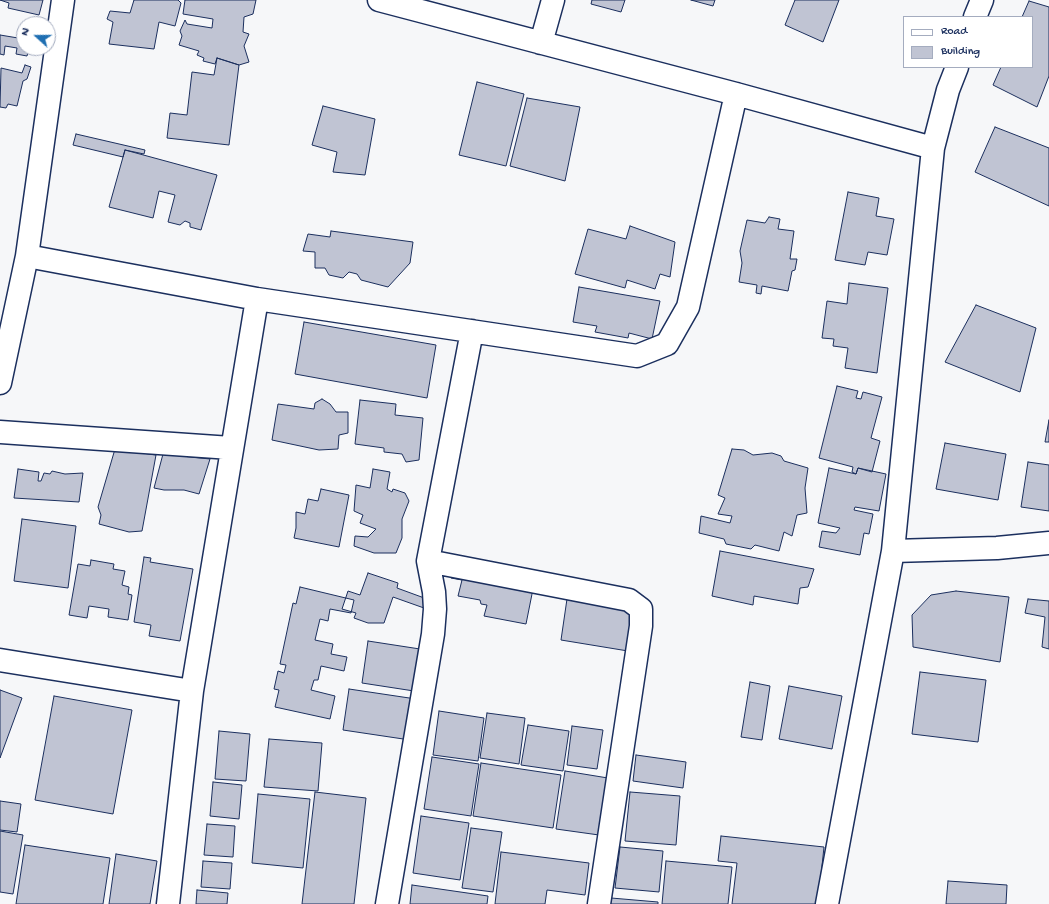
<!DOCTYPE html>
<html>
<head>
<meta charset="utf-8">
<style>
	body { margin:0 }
	#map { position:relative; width:1049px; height:904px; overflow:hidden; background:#f6f7f9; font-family:"Gochi Hand",sans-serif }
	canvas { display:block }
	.legend { position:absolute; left:903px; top:16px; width:130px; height:52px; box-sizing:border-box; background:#fff; border:1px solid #a4acbf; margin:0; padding:5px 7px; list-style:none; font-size:12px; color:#1b2f5e }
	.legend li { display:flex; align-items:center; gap:8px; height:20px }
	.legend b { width:20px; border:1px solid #a4acbf }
	.north { position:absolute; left:16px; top:16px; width:40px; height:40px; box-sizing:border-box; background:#fff; border:1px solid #a4acbf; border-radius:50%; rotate:291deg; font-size:11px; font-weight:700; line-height:16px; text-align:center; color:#1b2f5e }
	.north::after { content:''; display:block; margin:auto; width:14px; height:18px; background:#1f6fb2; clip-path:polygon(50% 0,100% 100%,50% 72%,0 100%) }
</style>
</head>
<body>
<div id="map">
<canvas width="1049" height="904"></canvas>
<ul class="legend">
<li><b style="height:5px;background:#fff"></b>Road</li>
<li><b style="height:11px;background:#c0c4d3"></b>Building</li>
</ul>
<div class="north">N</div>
</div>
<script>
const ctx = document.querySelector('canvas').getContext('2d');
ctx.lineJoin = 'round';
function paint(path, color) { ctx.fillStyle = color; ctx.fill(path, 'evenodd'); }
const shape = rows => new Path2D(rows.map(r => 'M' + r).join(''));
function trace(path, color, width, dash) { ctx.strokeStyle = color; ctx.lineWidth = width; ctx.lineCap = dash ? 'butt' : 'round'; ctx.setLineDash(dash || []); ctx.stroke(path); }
const building = shape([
	[0,0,43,0,39,15,8,8,9,3,0,0],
	[134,0,178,0,181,3,175,26,159,22,154,49,109,44,113,22,107,19,110,11,130,13,134,0],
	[185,0,256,0,253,14,244,17,243,32,249,34,244,46,249,62,239,65,217,58,215,64,203,61,204,58,197,55,199,51,179,45,182,36,180,31,185,20,187,24,212,28,213,19,183,14,185,0],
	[592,0,625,0,621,12,591,4,592,0],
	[691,0,715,0,713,6,691,0],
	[795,0,839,0,823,42,785,25,795,0],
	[1029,1,1049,7,1049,76,1037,107,993,85,1001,67,1032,67,1032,17,1022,17,1029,1],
	[0,35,24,39,24,48,29,48,27,56,16,54,17,48,5,46,4,55,0,54,0,35],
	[217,58,239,65,229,145,167,138,170,113,187,115,192,72,214,75,217,58],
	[25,65,31,67,27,79,23,81,17,106,8,104,6,108,0,107,1,68,22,73,25,65],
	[477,82,524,94,506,166,459,155,477,82],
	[527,98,580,107,565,181,510,166,527,98],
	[323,106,375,119,365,175,333,172,337,152,312,145,323,106],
	[995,127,1049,148,1049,206,975,172,995,127],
	[76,134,145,150,144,154,125,150,123,157,73,145,76,134],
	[125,150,217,175,201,230,190,227,190,223,185,221,180,225,168,222,175,195,159,191,153,218,109,207,125,150],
	[848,192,879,198,876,216,894,219,887,255,868,252,865,265,835,260,848,192],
	[769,217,780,219,778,229,794,231,790,259,797,259,795,270,792,271,788,291,762,286,761,294,756,293,757,285,739,282,742,263,740,251,747,220,765,223,769,217],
	[630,226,675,242,670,277,660,274,655,289,627,280,625,288,575,274,588,229,626,239,630,226],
	[331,231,413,242,410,263,388,287,361,280,357,274,349,272,343,278,329,275,325,268,315,268,315,252,303,251,308,234,330,237,331,231],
	[849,283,888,288,877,373,845,368,848,348,833,346,834,339,822,338,827,301,847,304,849,283],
	[579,287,660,301,652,339,629,333,628,338,595,332,597,326,573,322,579,287],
	[976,305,1036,328,1020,392,945,362,976,305],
	[304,322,436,345,427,398,295,374,304,322],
	[837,386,858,391,856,398,861,399,863,392,882,397,871,438,880,441,872,472,858,468,856,474,852,472,853,467,819,458,837,386],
	[322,399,330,404,336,412,348,412,348,433,339,435,338,449,319,450,272,440,278,404,314,409,315,403,322,399],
	[360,400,396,404,395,415,423,418,419,460,406,462,402,454,384,452,384,448,355,444,360,400],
	[1049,420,1049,442,1045,442,1049,420],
	[945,443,1006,454,998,500,936,489,945,443],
	[115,449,156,455,142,531,129,532,99,524,101,515,98,507,115,449],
	[732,449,744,450,753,455,772,453,781,456,784,461,808,468,805,488,807,513,797,515,792,536,784,532,779,551,755,545,751,549,726,544,724,539,699,533,701,516,730,523,732,516,718,514,725,498,718,495,732,449],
	[163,454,210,459,199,494,184,490,164,490,154,488,163,454],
	[1028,462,1049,465,1049,511,1021,507,1028,462],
	[829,468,856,474,858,468,886,474,879,511,855,507,854,510,873,514,869,534,864,533,860,555,819,547,822,531,836,533,840,528,818,523,829,468],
	[18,469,39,472,38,481,41,481,44,473,50,474,52,471,65,474,83,473,79,502,14,498,18,469],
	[373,469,390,472,387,489,392,492,393,489,405,493,409,501,402,519,402,538,396,553,374,553,354,546,355,536,368,537,376,529,360,523,363,515,354,511,356,485,370,488,373,469],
	[321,489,349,495,339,547,294,538,296,528,296,512,305,514,308,499,318,501,321,489],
	[22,519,76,526,68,588,14,581,22,519],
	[720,551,814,569,808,587,800,588,798,604,754,596,753,605,712,596,720,551],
	[144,557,151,558,150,562,193,569,180,641,149,636,151,625,134,622,144,557],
	[91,560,114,564,113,569,125,571,122,585,129,587,128,594,132,595,128,620,108,617,109,609,89,606,87,618,69,615,78,564,90,566,91,560],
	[453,568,534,584,526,624,484,616,487,605,481,604,480,600,458,596,462,580,451,578,453,568],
	[368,573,398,583,397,588,427,599,424,608,393,597,384,623,368,623,354,618,356,613,342,609,348,591,360,595,368,573],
	[300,587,354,600,351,613,330,609,328,621,320,619,315,640,333,644,331,654,347,657,344,671,321,666,318,680,314,680,311,690,335,696,330,719,275,707,279,690,274,689,278,671,284,673,286,665,280,664,293,603,296,604,300,587],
	[956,591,1009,597,1000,662,913,647,912,615,931,595,956,591],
	[567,599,635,610,628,651,561,640,567,599],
	[1028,599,1049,601,1049,649,1042,647,1045,617,1025,613,1028,599],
	[368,641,420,649,414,691,362,683,368,641],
	[920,672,986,680,978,742,912,734,920,672],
	[750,682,770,686,762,740,741,737,750,682],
	[789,686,842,696,832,749,779,739,789,686],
	[349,689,416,699,410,740,343,730,349,689],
	[0,690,22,698,0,758,0,690],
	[54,696,132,710,113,814,35,800,54,696],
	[439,711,484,718,478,761,433,755,439,711],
	[487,713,525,718,519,764,480,758,487,713],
	[528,725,569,731,563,771,521,765,528,725],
	[572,726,603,730,597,769,567,765,572,726],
	[219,731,250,734,246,781,215,779,219,731],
	[269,739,322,743,318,791,264,787,269,739],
	[636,755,686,762,683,788,633,781,636,755],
	[432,757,479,764,471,816,424,809,432,757],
	[481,763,561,775,553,828,473,816,481,763],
	[565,771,608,778,599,835,556,829,565,771],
	[213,782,242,785,239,819,210,816,213,782],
	[315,792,366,798,354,904,302,904,315,792],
	[630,792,680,796,676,845,625,841,630,792],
	[258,794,310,799,303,868,252,863,258,794],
	[0,801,21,804,17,832,0,830,0,801],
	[421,816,469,823,460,880,413,873,421,816],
	[207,824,235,826,233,857,204,855,207,824],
	[471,828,502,832,493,892,462,888,471,828],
	[0,831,23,835,13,894,0,892,0,831],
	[721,836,824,847,818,904,732,904,737,863,718,861,721,836],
	[25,845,110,858,103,904,16,904,25,845],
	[620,847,663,851,659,892,615,888,620,847],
	[501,852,589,863,585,895,547,890,545,904,495,904,501,852],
	[116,854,157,861,150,904,109,904,116,854],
	[203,861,232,863,230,889,201,887,203,861],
	[666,861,732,867,728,904,662,904,666,861],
	[948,881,1007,885,1006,904,946,904,948,881],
	[412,885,488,896,487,904,410,904,412,885],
	[197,890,228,893,227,904,196,904,197,890],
	[611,898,658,902,658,904,610,904,611,898]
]);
const minor = shape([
	[379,0,736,94,933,148],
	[975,17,982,0],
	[541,43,553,0],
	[27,256,257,299,637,356,667,344,688,307,736,94],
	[0,383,27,256,63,0],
	[0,432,231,448],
	[893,551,997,548,1049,543],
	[428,561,629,600,641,609,641,626,599,904],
	[0,660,192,691],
	[168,904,192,691,257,299],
	[387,904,433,634,435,609,434,592,428,561,472,331],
	[827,904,893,551,933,148,948,90,957,67]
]);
paint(building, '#c0c4d3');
trace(building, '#1b2f5e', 1);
trace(minor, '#1b2f5e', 25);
trace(minor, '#fff', 22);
</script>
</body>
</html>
